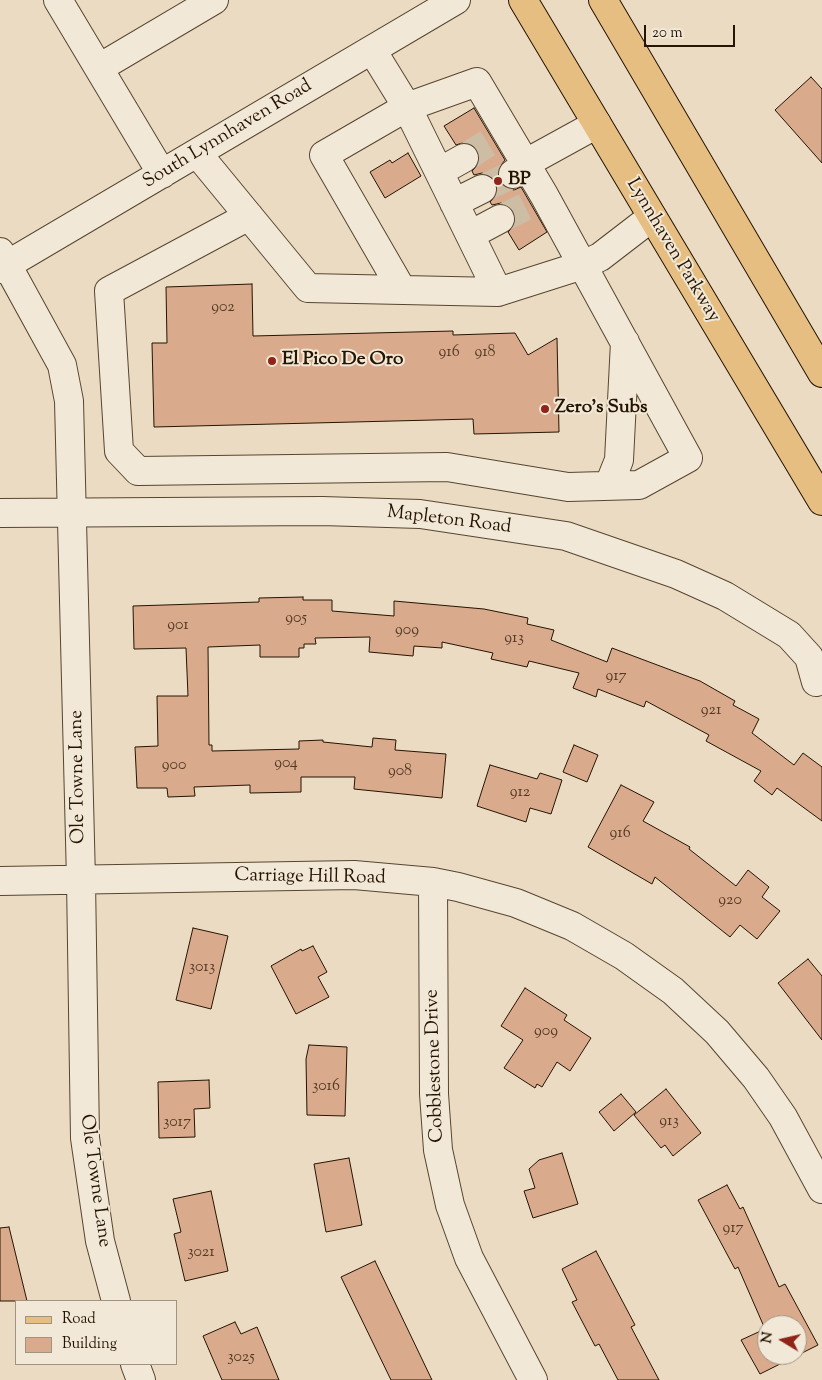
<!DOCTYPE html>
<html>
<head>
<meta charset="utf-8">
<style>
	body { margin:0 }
	#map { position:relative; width:822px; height:1380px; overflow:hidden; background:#ebdbc2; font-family:"Sorts Mill Goudy",serif }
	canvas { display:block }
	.legend { position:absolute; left:15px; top:1300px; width:162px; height:65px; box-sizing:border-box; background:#f2e8d7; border:1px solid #a09381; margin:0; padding:6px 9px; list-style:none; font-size:15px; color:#241400 }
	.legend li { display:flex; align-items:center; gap:10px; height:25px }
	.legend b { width:25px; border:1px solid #a09381 }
	.north { position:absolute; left:757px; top:1315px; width:50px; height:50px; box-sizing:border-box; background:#f2e8d7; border:1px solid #a09381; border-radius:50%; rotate:279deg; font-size:14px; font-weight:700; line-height:20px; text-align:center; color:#241400 }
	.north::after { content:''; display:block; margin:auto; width:18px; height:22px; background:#8f2418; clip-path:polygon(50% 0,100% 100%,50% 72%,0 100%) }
	.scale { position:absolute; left:644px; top:25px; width:91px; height:22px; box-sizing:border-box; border:2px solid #241400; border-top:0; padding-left:6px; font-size:15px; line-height:18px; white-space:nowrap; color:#241400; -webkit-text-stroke:4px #f2e8d7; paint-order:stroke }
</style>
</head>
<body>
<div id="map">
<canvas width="822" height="1380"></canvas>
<ul class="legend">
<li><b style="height:6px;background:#e6be81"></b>Road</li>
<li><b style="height:14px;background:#daaa8d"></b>Building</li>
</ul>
<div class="north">N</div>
<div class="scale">20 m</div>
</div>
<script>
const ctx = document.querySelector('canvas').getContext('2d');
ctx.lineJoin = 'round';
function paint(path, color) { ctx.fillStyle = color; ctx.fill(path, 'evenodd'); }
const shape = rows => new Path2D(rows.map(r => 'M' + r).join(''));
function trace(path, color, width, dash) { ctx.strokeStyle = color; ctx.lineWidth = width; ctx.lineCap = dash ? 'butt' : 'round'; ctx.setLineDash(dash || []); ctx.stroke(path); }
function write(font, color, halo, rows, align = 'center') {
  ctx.font = font + ' "Sorts Mill Goudy",serif'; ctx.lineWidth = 4; ctx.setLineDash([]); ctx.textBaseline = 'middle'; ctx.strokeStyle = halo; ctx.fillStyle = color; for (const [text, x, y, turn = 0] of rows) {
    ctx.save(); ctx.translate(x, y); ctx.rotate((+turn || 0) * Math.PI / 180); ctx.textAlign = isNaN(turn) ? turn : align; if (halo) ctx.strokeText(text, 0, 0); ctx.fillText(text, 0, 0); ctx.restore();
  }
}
const building = shape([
	[811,77,822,89,822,163,775,110,811,77],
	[474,108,505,160,499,168,498,176,500,183,507,188,514,190,521,187,547,232,519,250,508,232,513,227,516,220,514,211,509,206,501,203,492,205,490,202,495,197,498,190,496,182,490,176,482,173,474,175,472,171,477,166,480,159,477,150,472,144,465,142,456,145,444,126,474,108],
	[408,153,421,176,385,198,370,172,390,160,392,163,408,153],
	[252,284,253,336,453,331,453,335,515,333,528,355,557,338,559,432,474,434,473,419,154,427,152,343,167,343,166,287,252,284],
	[303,597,303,600,332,600,332,611,394,616,394,601,484,609,528,618,527,624,554,630,551,640,607,662,612,648,700,681,735,701,733,705,759,719,752,733,794,765,803,753,822,767,822,821,777,788,772,795,754,781,761,771,706,741,709,735,646,701,644,707,598,689,596,697,573,688,579,673,529,661,527,667,491,659,493,653,442,642,442,648,414,646,413,656,369,652,370,637,315,638,316,644,304,644,304,648,299,648,299,657,260,657,260,645,208,647,209,745,212,745,212,751,299,749,299,741,323,740,323,742,372,747,373,738,396,740,395,750,446,754,442,798,354,789,355,777,301,777,301,792,250,793,250,785,194,787,195,796,168,797,167,788,137,788,135,747,158,746,157,696,188,696,186,648,134,649,133,606,259,602,259,598,303,597],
	[574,745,598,755,587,782,563,772,574,745],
	[490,765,537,779,540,773,562,780,551,814,530,808,526,822,477,806,490,765],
	[621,785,654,802,643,821,690,847,689,849,736,886,748,870,769,887,762,897,780,911,757,939,740,925,730,937,655,877,652,884,588,847,621,785],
	[193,928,228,936,211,1009,176,1000,193,928],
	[313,946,327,972,318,977,329,997,296,1014,271,966,301,949,302,951,313,946],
	[808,959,822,976,822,1040,778,983,808,959],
	[525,988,567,1015,564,1020,591,1038,570,1071,557,1062,542,1087,537,1084,535,1088,504,1068,523,1040,501,1026,525,988],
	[309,1045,347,1047,345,1116,307,1115,306,1059,309,1045],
	[209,1080,210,1108,194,1109,195,1137,159,1138,158,1082,209,1080],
	[666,1089,701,1133,673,1156,665,1145,661,1148,634,1115,666,1089],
	[621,1094,636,1112,614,1131,599,1112,621,1094],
	[562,1153,578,1204,533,1218,524,1191,535,1188,529,1169,539,1160,562,1153],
	[349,1158,362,1225,326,1232,314,1164,349,1158],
	[727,1185,740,1209,743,1207,779,1287,785,1284,818,1345,760,1374,741,1340,765,1329,738,1267,735,1269,698,1200,727,1185],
	[767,1325,797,1325,797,1355,767,1355,767,1325],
	[211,1191,228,1271,185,1281,174,1234,181,1232,173,1199,211,1191],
	[9,1227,27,1301,0,1301,0,1228,9,1227],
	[596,1251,635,1325,631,1327,659,1380,618,1380,599,1344,595,1346,572,1302,577,1300,562,1269,596,1251],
	[375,1261,432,1380,391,1380,341,1277,375,1261],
	[235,1322,241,1334,257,1327,279,1380,222,1380,203,1336,235,1322]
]);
const minorTunnel = shape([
	[464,158,493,140],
	[482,189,513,174],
	[500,219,531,204]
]);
const minor = shape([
	[58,0,162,174],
	[372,50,407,107,498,292],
	[99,68,214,0],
	[197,153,308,288,498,292,583,265,600,257,652,217],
	[439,172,464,158],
	[513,174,537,157,597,124],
	[454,203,482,189],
	[249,216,109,291,119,451,138,471,447,467,568,487,639,485,688,458,544,195,477,82,407,107,324,155,402,290],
	[470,235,500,219],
	[0,252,62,365,69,401,81,880,85,1138,100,1241,116,1301],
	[0,269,456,0],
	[609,485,619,460,625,342],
	[0,513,322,511,420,514,566,536,676,574,725,596,789,635,809,657,816,682],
	[0,881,354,875,433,882,458,887,516,903,572,926,624,956,673,991,717,1032,756,1078,783,1117,822,1189],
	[433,882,434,1094,438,1150,450,1205,469,1258,533,1380],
	[135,1364,141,1380]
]);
const major = shape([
	[523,0,822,501],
	[603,0,822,373]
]);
const markers = [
	[498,181,5,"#8f2418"],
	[272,361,5,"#8f2418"],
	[545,409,5,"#8f2418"]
];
const numberNames = [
	["902",223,308],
	["916",449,353],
	["918",485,353],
	["905",296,619],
	["901",178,626],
	["909",407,631],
	["913",514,639],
	["917",616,677],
	["921",711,711],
	["904",286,764],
	["900",174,766],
	["908",400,772],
	["912",520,793],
	["916",620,834],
	["920",730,901],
	["3013",202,968],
	["909",546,1032],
	["3016",326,1087],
	["913",669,1122],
	["3017",177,1123],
	["917",733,1229],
	["3021",201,1253],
	["3025",241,1358]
];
const streetNames = [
	["South Lynnhaven Road",228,135,-31],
	["Lynnhaven Parkway",672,251,59],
	["Mapleton Road",449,521,7],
	["Ole Towne Lane",79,777,-91],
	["Carriage Hill Road",310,878,1],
	["Cobblestone Drive",436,1066,-92],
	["Ole Towne Lane",94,1181,82]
];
const poiNames = [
	["BP",508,181],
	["El Pico De Oro",282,361],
	["Zero's Subs",555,409]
];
paint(building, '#daaa8d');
trace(building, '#241400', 1);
trace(minorTunnel, '#cdbda5', 28, [28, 14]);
trace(minor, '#564630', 30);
trace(major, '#241400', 30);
trace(minor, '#f2e8d7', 28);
trace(major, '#e6be81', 28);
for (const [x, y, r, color] of markers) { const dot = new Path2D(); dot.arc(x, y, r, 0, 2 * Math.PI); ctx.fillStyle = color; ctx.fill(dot); trace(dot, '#f2e8d7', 2); }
write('16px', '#523a23', null, numberNames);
write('19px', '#241400', '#f2e8d7', streetNames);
write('bold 19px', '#241400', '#f2e8d7', poiNames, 'left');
</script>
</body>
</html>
